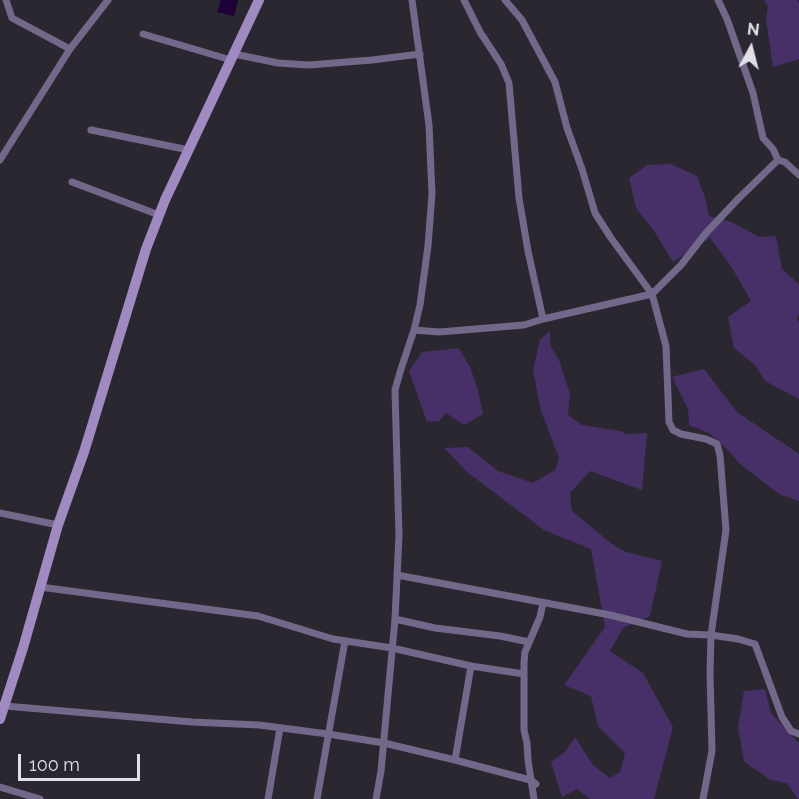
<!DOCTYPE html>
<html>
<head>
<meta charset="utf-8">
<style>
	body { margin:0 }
	#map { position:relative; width:799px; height:799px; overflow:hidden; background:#2a2731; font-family:Raleway,sans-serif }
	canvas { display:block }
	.north { position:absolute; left:721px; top:18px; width:60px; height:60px; -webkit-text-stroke:4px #2a2731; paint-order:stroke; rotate:7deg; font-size:16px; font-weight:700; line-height:24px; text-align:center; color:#e2e0e7 }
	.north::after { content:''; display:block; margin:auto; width:21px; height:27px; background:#e2e0e7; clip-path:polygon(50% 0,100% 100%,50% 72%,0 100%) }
	.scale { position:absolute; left:18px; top:754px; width:122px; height:27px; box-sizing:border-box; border:3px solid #e2e0e7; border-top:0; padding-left:8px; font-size:18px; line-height:21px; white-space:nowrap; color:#e2e0e7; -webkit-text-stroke:4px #2a2731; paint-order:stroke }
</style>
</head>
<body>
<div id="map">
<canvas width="799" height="799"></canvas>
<div class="north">N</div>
<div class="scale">100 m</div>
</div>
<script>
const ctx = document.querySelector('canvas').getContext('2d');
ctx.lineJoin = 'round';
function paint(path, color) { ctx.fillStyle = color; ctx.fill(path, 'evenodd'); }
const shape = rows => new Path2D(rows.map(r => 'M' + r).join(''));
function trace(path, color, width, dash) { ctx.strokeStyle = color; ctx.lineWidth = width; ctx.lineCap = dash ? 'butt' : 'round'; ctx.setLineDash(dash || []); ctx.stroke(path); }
const green = shape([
	[764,0,797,0,799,3,799,59,773,67,766,19,768,6],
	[671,164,697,176,706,200,709,216,732,222,759,237,776,236,782,269,799,284,799,313,797,319,799,322,799,399,765,381,755,365,734,348,728,317,751,301,731,266,710,238,673,262,654,231,636,208,629,178,647,165],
	[550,331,550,345,559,360,570,394,568,415,582,425,621,431,626,434,647,433,642,490,590,471,570,493,572,511,612,544,626,552,662,561,650,616,623,628,610,651,643,673,673,727,654,799,590,799,577,789,562,797,551,762,565,752,575,737,593,765,610,778,620,772,625,753,598,726,591,696,564,685,605,627,591,549,544,530,467,472,444,448,468,447,498,471,533,483,555,470,559,458,541,411,533,370,540,340],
	[459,348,470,367,478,390,483,414,464,425,446,413,439,421,427,422,409,371,422,352],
	[704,369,737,412,799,454,799,501,779,494,740,464,729,451,709,433,689,425,688,409,672,377],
	[765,689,771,713,799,743,799,799,798,799,787,783,771,780,744,762,738,727,744,691]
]);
const water = shape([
	[221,0,238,0,234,16,217,12]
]);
const minor = shape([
	[6,0,12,18,70,49],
	[464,0,480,32,501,64,509,83,519,198,528,251,543,319],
	[505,0,522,20,555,82,567,128,582,169,595,213,611,238,652,294,666,346,669,422,673,430,681,434,706,439,717,444,720,455,726,530,711,635,710,673,712,751,703,799],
	[718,0,727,19,753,93,763,138,773,149,778,160,785,162,799,175],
	[143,34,231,60],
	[234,54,278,63,309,65,372,60,420,54],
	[91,130,189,150],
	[0,160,70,49,108,0],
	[72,182,159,215],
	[414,330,439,332,524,325,543,319,652,294,681,265,706,233,738,199,778,160],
	[0,513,58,525],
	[397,575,610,615,687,634,711,635,738,639,755,644,782,717,791,731,799,734],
	[40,587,258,616,333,639,392,648,471,666,524,674],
	[395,619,435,628,500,636,529,642],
	[5,706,192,722,259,725,328,734,384,743,455,760,530,780,536,784],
	[455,760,471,666],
	[0,787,40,799],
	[268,799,280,728],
	[317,799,345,641],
	[376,799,381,771,395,619,399,536,395,390,401,369,414,330,420,305,428,246,432,194,429,125,412,0],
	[534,799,528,760,527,743,524,730,524,662,525,652,540,617,543,603]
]);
const secondary = shape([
	[0,719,23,648,58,525,84,452,146,249,165,200,259,0]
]);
paint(green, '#473067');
paint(water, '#1d0138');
trace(minor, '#74688a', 7);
trace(secondary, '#9f8bc2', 10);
</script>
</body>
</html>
